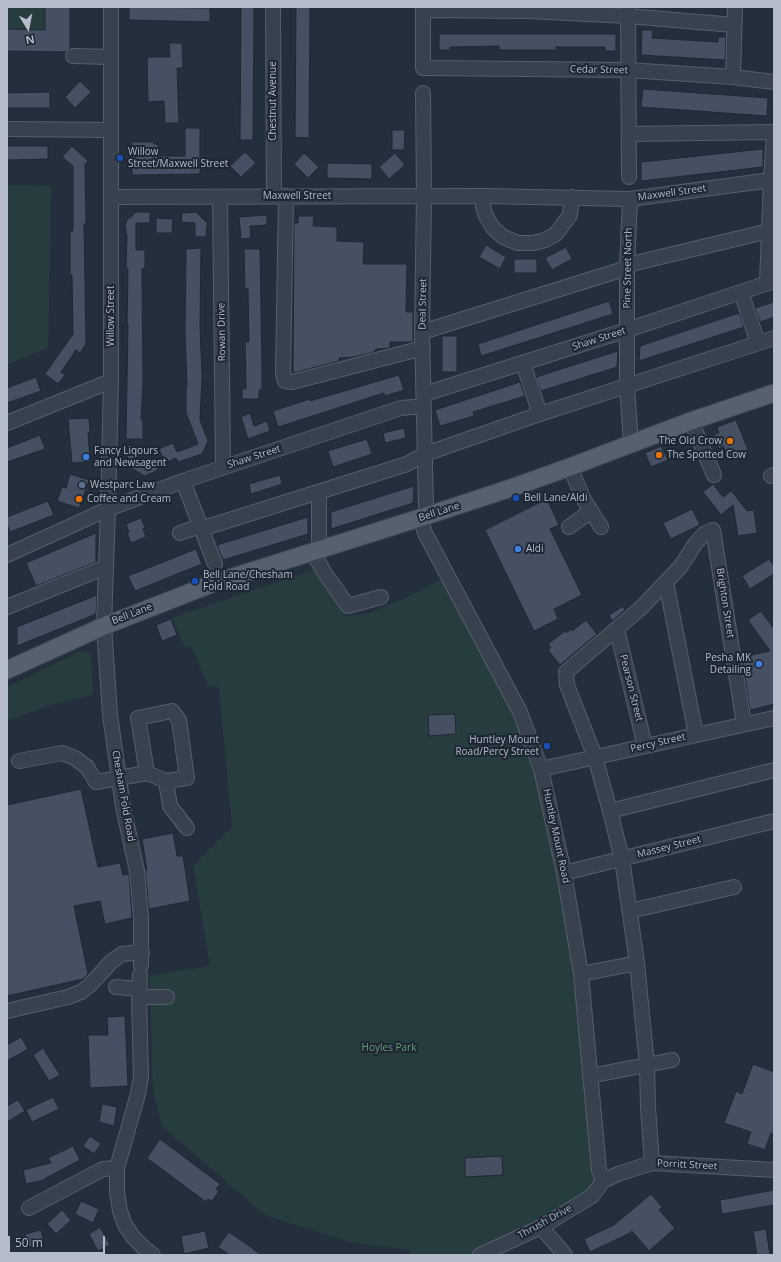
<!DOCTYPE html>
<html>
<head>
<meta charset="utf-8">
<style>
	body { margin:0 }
	#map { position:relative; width:781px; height:1262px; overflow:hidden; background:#242f3e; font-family:"Open Sans",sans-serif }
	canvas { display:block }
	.frame { position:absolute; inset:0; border:8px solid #b4bcc9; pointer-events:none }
	.north { position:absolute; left:8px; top:8px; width:40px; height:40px; -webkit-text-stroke:3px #1d2633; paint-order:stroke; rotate:170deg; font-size:11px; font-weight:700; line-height:16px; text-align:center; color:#b4bcc9 }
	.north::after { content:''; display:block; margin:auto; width:14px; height:18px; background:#b4bcc9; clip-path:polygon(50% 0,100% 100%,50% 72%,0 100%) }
	.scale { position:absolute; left:8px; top:1236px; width:97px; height:18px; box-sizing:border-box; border:2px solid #b4bcc9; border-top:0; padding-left:5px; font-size:12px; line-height:14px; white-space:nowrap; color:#b4bcc9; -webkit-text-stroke:3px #1d2633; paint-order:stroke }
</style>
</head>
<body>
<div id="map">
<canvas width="781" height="1262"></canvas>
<div class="frame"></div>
<div class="north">N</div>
<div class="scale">50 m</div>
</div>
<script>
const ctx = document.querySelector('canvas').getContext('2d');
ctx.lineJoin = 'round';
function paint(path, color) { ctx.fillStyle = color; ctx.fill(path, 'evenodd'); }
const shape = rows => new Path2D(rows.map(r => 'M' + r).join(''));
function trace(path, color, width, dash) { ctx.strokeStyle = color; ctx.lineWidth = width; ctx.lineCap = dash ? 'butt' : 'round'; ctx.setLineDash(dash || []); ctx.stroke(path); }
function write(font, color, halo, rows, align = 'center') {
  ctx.font = font + ' "Open Sans",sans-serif'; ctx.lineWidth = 4; ctx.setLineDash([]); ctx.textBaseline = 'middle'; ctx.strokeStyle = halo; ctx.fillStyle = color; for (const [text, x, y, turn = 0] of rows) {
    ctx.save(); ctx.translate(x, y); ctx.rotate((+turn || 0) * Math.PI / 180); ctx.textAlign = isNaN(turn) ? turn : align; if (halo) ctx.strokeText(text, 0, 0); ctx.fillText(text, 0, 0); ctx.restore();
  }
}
const green = shape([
	[7,7,45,7,45,30,7,29],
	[7,185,51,186,48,348,7,364],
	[315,569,346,616,369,613,406,598,443,579,520,712,564,873,603,1181,592,1196,479,1255,413,1255,410,1250,349,1242,265,1215,162,1126,153,1090,149,976,210,966,193,866,232,827,219,687,208,686,191,646,185,648,172,618],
	[81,651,85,651,91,655,93,695,50,705,7,721,7,687]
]);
const building = shape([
	[45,7,70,7,70,48,66,52,7,51,7,29,45,30,45,7],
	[129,7,210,8,210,22,129,20,129,7],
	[241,7,254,7,253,140,240,140,241,7],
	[296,7,310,7,309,138,295,137,296,7],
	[642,30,653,30,652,38,718,42,718,37,726,37,725,60,641,55,642,30],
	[439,34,616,34,616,51,605,51,605,47,556,47,556,50,499,50,499,46,450,47,450,50,439,50,439,34],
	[169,43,182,43,183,68,177,68,179,123,165,123,164,101,148,102,147,57,170,57,169,43],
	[80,81,91,92,75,108,65,97,80,81],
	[643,89,768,98,767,116,641,107,643,89],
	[50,92,50,108,7,108,7,93,50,92],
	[185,128,200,128,200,174,132,175,132,142,154,142,154,144,158,144,158,156,185,156,185,128],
	[392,130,405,130,404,150,392,150,392,130],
	[7,146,48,146,48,159,7,160,7,146],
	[72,146,88,161,85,164,86,224,84,224,86,344,80,353,76,350,61,372,65,375,58,384,45,374,73,334,72,275,70,275,70,231,73,231,73,166,62,157,72,146],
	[763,149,763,167,641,181,641,162,763,149],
	[245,152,256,163,241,177,230,166,245,152],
	[304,153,319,167,308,178,294,164,304,153],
	[395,153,405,165,389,179,379,167,395,153],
	[327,163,372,164,372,179,327,178,327,163],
	[136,212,150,212,150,223,136,223,136,250,145,250,145,269,142,269,143,382,141,420,143,420,143,439,126,439,128,324,127,324,128,269,126,269,127,237,125,224,127,221,127,218,130,218,136,212],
	[196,212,208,224,207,224,206,237,195,237,195,223,181,222,182,213,196,212],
	[267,215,267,225,250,226,251,238,241,239,239,217,267,215],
	[298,216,314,216,313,226,337,227,337,241,364,242,363,264,407,264,406,312,413,312,413,342,390,342,390,348,376,349,375,351,371,353,353,357,339,358,339,361,293,373,294,223,298,223,298,216],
	[156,218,173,219,172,233,156,233,156,218],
	[486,245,506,257,500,269,479,257,486,245],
	[566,247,572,259,552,270,545,258,566,247],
	[201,248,200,325,202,377,200,420,208,441,202,454,178,462,176,458,165,463,159,449,173,443,177,452,198,444,186,413,186,386,187,386,185,333,186,249,201,248],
	[244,249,260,249,262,369,262,390,259,390,259,399,242,399,242,389,246,389,245,342,249,342,248,289,245,289,244,249],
	[514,259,537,259,537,273,514,273,514,259],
	[609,301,613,314,481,356,478,344,609,301],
	[774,302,774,317,760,322,755,308,774,302],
	[739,313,744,327,639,361,640,346,739,313],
	[442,336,457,336,457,372,442,372,442,336],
	[618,351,617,367,541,391,536,377,618,351],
	[399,375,404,390,385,396,384,393,278,427,273,411,310,399,310,401,399,375],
	[36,377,41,391,7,403,7,388,36,377],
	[520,382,525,396,473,412,474,416,440,426,435,410,520,382],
	[250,413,254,426,267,421,270,431,248,439,241,417,250,413],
	[89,418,90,433,88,433,90,462,72,463,68,419,89,418],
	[736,420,748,450,740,453,741,455,730,460,723,446,719,449,713,435,719,433,717,427,736,420],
	[404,428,406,438,385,443,383,433,404,428],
	[40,435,45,449,7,462,7,448,40,435],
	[367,439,372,454,333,467,328,451,367,439],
	[661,446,668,460,651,467,645,453,661,446],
	[137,453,141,466,155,461,158,470,145,476,131,468,127,456,137,453],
	[70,474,89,480,79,508,57,501,62,487,66,488,70,474],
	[280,475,282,484,251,494,249,484,280,475],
	[713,484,723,497,731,491,730,489,747,511,754,510,757,533,738,536,733,505,721,515,703,492,713,484],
	[414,486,413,503,331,529,331,512,414,486],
	[547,499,559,525,550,529,582,595,554,609,558,619,534,631,485,530,547,499],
	[48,501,54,515,10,532,7,524,7,517,48,501],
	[692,509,700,525,671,539,663,523,692,509],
	[308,517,308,534,223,560,217,545,308,517],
	[141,518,145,528,143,529,146,537,131,543,127,533,129,532,126,524,141,518],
	[96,533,96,562,36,586,26,563,96,533],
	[196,549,202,564,135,591,128,576,196,549],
	[769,559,774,566,774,574,750,589,742,576,769,559],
	[97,595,96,614,17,646,17,627,97,595],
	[623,606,625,610,612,621,609,615,623,606],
	[761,611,774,629,774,704,750,710,742,657,770,651,748,620,761,611],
	[171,619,177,635,162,641,156,625,171,619],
	[586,620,597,634,560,665,548,650,551,647,548,644,565,631,566,633,571,629,572,631,586,620],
	[455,714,456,734,429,736,428,715,455,714],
	[81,789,98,867,120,863,123,875,129,874,132,918,105,924,100,901,74,906,88,974,83,979,7,996,7,805,81,789],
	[173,833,177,856,183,856,190,901,149,909,145,870,147,870,142,839,173,833],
	[125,1016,128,1086,90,1088,88,1035,108,1035,107,1017,125,1016],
	[21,1037,28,1049,7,1061,7,1045,21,1037],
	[43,1048,60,1075,49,1081,33,1055,43,1048],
	[753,1064,774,1072,774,1134,771,1133,765,1150,747,1144,751,1132,724,1123,736,1091,742,1094,753,1064],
	[53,1097,59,1109,32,1122,26,1110,53,1097],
	[18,1100,25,1111,7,1122,7,1106,18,1100],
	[102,1104,117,1107,114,1126,99,1122,102,1104],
	[90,1136,101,1144,94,1154,83,1146,90,1136],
	[160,1139,220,1184,216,1189,219,1191,212,1201,208,1199,206,1202,147,1158,160,1139],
	[73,1146,80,1160,44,1179,44,1180,26,1184,23,1170,51,1163,48,1158,73,1146],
	[502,1156,503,1175,465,1177,465,1158,502,1156],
	[774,1190,774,1205,722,1214,720,1200,774,1190],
	[651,1194,662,1207,659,1210,675,1228,649,1251,632,1231,628,1234,590,1252,584,1239,614,1225,651,1194],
	[81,1201,99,1209,93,1223,75,1214,81,1201],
	[62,1210,71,1220,56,1234,47,1224,62,1210],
	[100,1227,110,1245,98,1251,89,1234,100,1227],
	[766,1229,770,1255,757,1255,753,1231,766,1229],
	[41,1230,44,1243,29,1247,25,1234,41,1230],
	[205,1231,209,1248,184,1254,181,1236,205,1231],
	[229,1232,252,1248,261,1255,230,1255,218,1247,229,1232]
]);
const minor = shape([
	[111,7,111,381,108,509,104,626,110,715,123,807,137,871,141,917,141,965],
	[273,7,274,196],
	[423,7,423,68,628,70,733,77,774,82],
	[628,7,629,177],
	[423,10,528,11,628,16,734,25],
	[73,56,111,57],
	[733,77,735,7],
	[423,93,424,196,422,332,426,506,429,515],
	[7,129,111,130],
	[629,134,774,132],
	[286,196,283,373,285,381,292,382,423,348],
	[483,196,483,207,486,216,493,228,503,237,518,243,534,243,545,240,556,234,570,215,572,197],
	[111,197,483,196,630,199,771,180],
	[220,197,223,467],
	[630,199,627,268,627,386,631,444],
	[627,265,769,231],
	[767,283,771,180,774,134],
	[741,292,758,343],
	[422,332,627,268],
	[523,363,540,414],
	[424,394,627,330,774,281],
	[691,421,714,475],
	[7,423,111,381],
	[570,467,583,498,601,527],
	[771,476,774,475],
	[183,481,215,564],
	[319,492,319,540,322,550],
	[420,518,425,533,520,712,541,769,564,873,581,974,599,1170,603,1181],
	[569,527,591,511],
	[201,529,407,464,425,454,540,414,774,338],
	[180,533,200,526],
	[314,552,317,560,324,572,348,606,381,597],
	[7,555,108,509,183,481,401,408,424,406],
	[666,582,696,735],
	[7,607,106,567],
	[617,630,645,746],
	[19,761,62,753,75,758,87,767,96,782,147,773,166,781,187,778,179,720,172,711,138,718,147,773],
	[541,769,774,718],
	[166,781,170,806,187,828],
	[610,811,774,770],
	[564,873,774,821],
	[630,911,734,887],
	[581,974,637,963],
	[140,975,139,997,141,1077,138,1094,117,1168,117,1192,120,1211,125,1225,133,1237,144,1248,153,1255],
	[116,987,139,989],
	[139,997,167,997],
	[7,1011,68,997,81,992,90,985,111,962,122,954,142,952],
	[590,1076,672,1060],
	[652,1163,648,1107,647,1065,637,963,622,859,610,811,595,757,567,685,566,672,641,608,681,566,695,544,704,534,713,530,744,724],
	[603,1181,618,1174,652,1163,774,1170],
	[29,1208,103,1169,117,1168],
	[541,1227,565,1255],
	[480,1255,541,1227,592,1196,603,1181]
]);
const major = shape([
	[7,670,104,626,214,583,429,515,511,488,570,467,691,421,774,393]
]);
const markers = [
	[120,158,4,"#1a4fb4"],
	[730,441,4,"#e8710a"],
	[659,455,4,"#e8710a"],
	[86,457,4,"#3f7fe0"],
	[82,485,4,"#5c6f8a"],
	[516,498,4,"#1a4fb4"],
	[79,499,4,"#e8710a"],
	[518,549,4,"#3f7fe0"],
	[195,581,4,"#1a4fb4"],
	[759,664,4,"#3f7fe0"],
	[547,746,4,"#1a4fb4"]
];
const streetNames = [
	["Cedar Street",599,70,1],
	["Chestnut Avenue",273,101,-90],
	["Maxwell Street",672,193,-8],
	["Maxwell Street",297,196],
	["Pine Street North",628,268,-89],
	["Deal Street",423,304,-89],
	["Willow Street",111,316,-90],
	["Rowan Drive",222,332,-91],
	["Shaw Street",599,339,-18],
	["Shaw Street",254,457,-18],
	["Bell Lane",439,512,-18],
	["Brighton Street",725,603,81],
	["Bell Lane",132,614,-21],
	["Pearson Street",631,688,76],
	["Percy Street",658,743,-13],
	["Chesham Fold Road",123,796,80],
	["Huntley Mount Road",556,836,78],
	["Massey Street",669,847,-14],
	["Porritt Street",687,1165,3],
	["Thrush Drive",545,1222,-29]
];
const poiNames = [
	["Willow",128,152],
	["Street/Maxwell Street",128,164],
	["The Old Crow",722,441,"right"],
	["Fancy Liqours",94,451],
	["and Newsagent",94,463],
	["The Spotted Cow",667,455],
	["Westparc Law",90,485],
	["Bell Lane/Aldi",524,498],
	["Coffee and Cream",87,499],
	["Aldi",526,549],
	["Bell Lane/Chesham",203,575],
	["Fold Road",203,587],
	["Pesha MK",751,658,"right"],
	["Detailing",751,670,"right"],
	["Huntley Mount",539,740,"right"],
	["Road/Percy Street",539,752,"right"]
];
const parkNames = [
	["Hoyles Park",389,1048]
];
paint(green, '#263c3f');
paint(building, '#455162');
trace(building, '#1f2835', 1);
trace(minor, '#565f6c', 16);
trace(major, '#414a57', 19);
trace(minor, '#38414e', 14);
trace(major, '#56606e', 17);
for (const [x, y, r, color] of markers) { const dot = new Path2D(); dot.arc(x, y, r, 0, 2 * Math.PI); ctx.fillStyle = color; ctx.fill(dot); trace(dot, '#1d2633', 1.5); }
write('10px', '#b4bcc9', '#1d2633', streetNames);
write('10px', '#b4bcc9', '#1d2633', poiNames, 'left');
write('10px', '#6b9a76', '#1d2633', parkNames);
</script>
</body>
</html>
